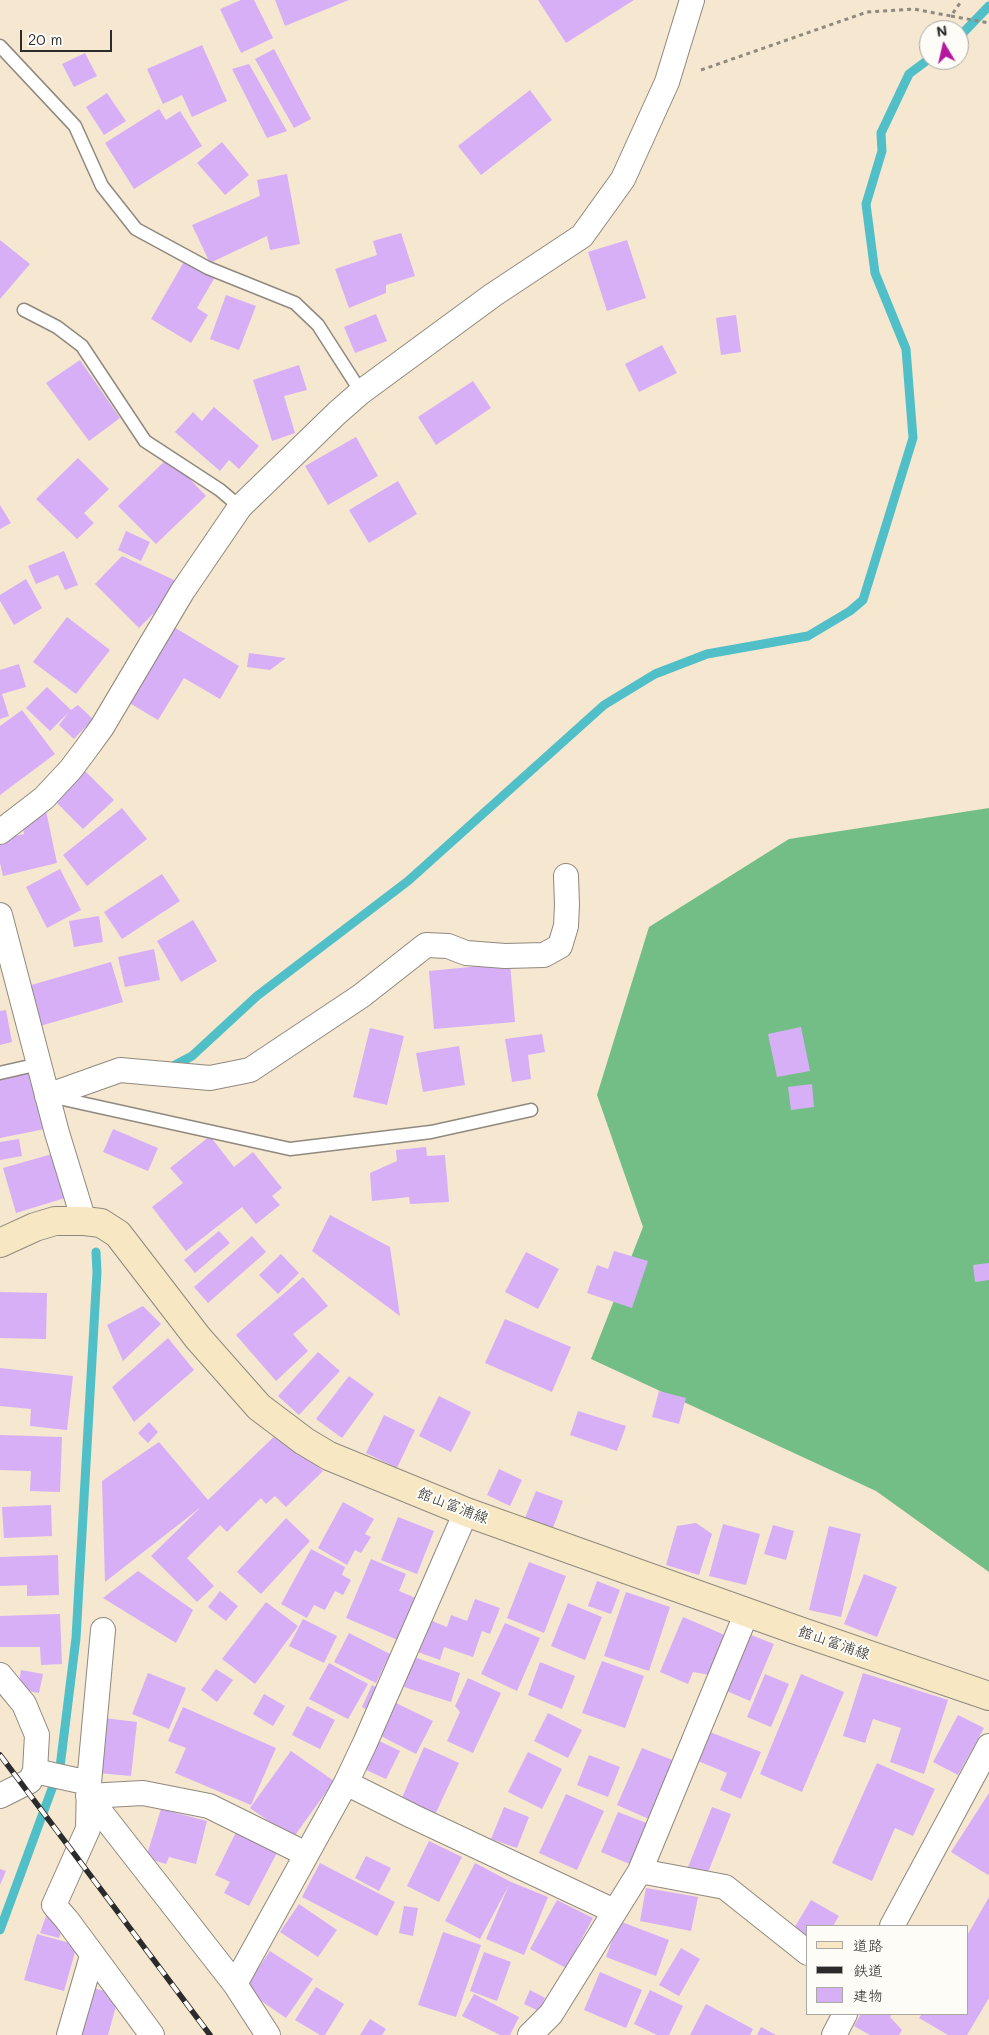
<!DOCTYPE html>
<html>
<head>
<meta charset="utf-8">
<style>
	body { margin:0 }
	#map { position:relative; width:989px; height:2035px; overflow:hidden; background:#f5e7d0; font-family:Mali,"Klee One",sans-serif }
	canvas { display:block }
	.legend { position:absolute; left:806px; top:1925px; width:162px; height:90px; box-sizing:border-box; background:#fdfcf7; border:1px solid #a9a8a5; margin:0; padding:6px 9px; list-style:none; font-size:15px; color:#2b2b2b }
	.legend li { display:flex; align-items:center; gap:10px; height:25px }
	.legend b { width:25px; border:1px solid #a9a8a5 }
	.north { position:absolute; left:919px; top:20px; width:50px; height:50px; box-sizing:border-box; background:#fdfcf7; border:1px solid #a9a8a5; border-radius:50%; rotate:351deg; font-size:14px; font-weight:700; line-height:20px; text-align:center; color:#2b2b2b }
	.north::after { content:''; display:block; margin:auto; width:18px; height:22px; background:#b5179e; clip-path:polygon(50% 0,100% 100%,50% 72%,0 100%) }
	.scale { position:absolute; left:20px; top:30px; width:92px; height:22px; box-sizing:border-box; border:2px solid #2b2b2b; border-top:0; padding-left:6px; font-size:15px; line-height:18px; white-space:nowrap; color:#2b2b2b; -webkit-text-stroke:4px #fdfcf7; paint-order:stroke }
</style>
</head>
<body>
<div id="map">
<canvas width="989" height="2035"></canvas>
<ul class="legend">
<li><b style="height:6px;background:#f7e8c3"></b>道路</li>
<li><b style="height:6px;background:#2b2b2b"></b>鉄道</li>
<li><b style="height:14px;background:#d7aff7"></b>建物</li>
</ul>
<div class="north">N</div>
<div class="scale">20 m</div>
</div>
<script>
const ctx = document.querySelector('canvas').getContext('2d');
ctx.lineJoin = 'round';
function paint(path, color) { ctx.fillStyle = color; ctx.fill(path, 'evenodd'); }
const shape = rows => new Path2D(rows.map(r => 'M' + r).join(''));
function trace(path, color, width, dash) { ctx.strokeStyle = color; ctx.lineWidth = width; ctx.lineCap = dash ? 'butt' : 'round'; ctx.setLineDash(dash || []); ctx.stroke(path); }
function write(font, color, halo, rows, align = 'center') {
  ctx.font = font + ' Mali,"Klee One",sans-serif'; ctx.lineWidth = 4; ctx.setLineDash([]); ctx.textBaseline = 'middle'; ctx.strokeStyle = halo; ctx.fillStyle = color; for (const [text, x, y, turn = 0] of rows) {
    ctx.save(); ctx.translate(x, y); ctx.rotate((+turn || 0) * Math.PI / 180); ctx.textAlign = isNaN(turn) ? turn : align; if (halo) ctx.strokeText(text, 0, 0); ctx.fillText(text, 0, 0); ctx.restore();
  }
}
const forest = shape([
	[989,808,989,1572,876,1491,591,1359,643,1227,597,1095,649,927,789,839]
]);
const stream = shape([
	[959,37,989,6],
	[175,1065,192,1056,257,996,408,881,604,705,655,674,707,654,808,636,850,611,863,600,913,438,906,349,875,273,866,204,882,151,881,133,909,74,929,59],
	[0,1930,60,1767,76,1638,97,1272,96,1252]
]);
const building = shape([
	[241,0,254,0,273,38,241,53,220,9],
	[275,0,349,0,285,26],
	[538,0,634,0,566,43],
	[202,45,227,101,192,117,182,95,163,104,147,69],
	[274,49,311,119,294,128,255,59],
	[85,53,97,76,74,87,62,64],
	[249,64,287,131,267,138,232,69],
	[530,90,552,120,481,175,458,146],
	[107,93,126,121,104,135,86,107],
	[159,109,166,120,180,111,202,146,134,189,105,143],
	[222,142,249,175,225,195,197,163],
	[287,174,300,244,270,250,267,236,210,263,192,225,260,196,257,180],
	[401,233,415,276,386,285,386,293,349,308,335,269,377,255,373,241],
	[0,240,30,264,0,299],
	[627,240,646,298,607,311,588,252],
	[185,260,215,277,197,308,208,315,191,343,151,319],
	[226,295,256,306,239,350,210,339],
	[376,314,387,341,355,353,344,327],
	[736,315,741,352,721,355,716,318],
	[662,345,677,373,639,392,625,364],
	[80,360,120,418,89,441,46,383],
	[299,365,307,390,284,396,295,433,272,441,253,380],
	[473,381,491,408,436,445,418,417],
	[214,407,259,446,239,469,229,460,220,471,175,432,193,412,202,421],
	[356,437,378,476,328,505,305,466],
	[169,457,206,496,156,544,118,506],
	[78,458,109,489,84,513,94,523,77,539,36,499],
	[398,481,417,514,369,543,349,510],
	[0,505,11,523,0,529],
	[126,531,150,542,141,561,118,550],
	[64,551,78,585,65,590,58,575,36,584,28,566],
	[122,556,183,584,139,628,95,584],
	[26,579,42,608,14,625,0,601,0,595],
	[67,617,110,650,76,694,33,662],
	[172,626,239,666,220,699,184,678,158,720,126,701],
	[249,653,286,658,270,670,247,667],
	[19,664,26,687,2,694,9,716,0,719,0,670],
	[47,687,71,710,78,705,93,719,74,739,59,725,69,712,50,731,26,708],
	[22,710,55,754,0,795,0,726],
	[83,769,114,800,83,829,52,798],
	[45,806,57,863,3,876,0,863,0,839,24,834,22,822],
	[122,808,147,839,87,886,63,855],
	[60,869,81,910,47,928,26,887],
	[162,874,180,901,122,939,104,912],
	[99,916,103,942,74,947,69,921],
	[193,920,217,961,181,982,157,941],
	[154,949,160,980,125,987,118,957],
	[111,962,123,1002,40,1026,28,986],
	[510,963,515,1022,434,1029,429,971],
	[6,1010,12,1042,0,1045,0,1011],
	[801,1027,810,1071,777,1077,768,1034],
	[370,1028,404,1036,387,1105,353,1097],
	[542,1034,545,1052,528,1055,531,1079,512,1082,505,1039],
	[459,1046,465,1085,423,1092,416,1053],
	[33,1072,45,1129,0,1138,0,1078],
	[812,1084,814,1107,791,1110,788,1087],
	[113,1129,158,1148,148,1171,103,1152],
	[210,1136,234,1167,253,1152,282,1188,272,1196,280,1205,256,1224,242,1207,186,1251,152,1207,183,1183,170,1168],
	[19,1139,22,1156,0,1160,0,1142],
	[426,1147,427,1156,445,1155,449,1202,410,1204,409,1197,372,1201,370,1173,397,1161,396,1150],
	[52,1154,65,1198,16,1213,3,1168],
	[330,1215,390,1247,400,1316,312,1251],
	[219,1231,230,1243,195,1273,184,1260],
	[252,1236,266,1252,208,1303,194,1287],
	[614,1251,648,1261,632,1308,587,1293,597,1265,608,1269],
	[526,1252,559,1269,538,1309,505,1292],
	[281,1254,299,1273,278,1294,259,1275],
	[989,1263,989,1280,975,1282,973,1265],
	[303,1277,328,1306,293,1334,308,1351,276,1381,236,1335],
	[0,1292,47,1293,46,1339,0,1338],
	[143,1306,161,1324,123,1361,107,1325],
	[505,1319,571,1347,552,1392,485,1363],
	[168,1338,194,1370,134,1422,112,1387],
	[318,1352,340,1371,299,1415,278,1396],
	[0,1368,73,1376,67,1430,30,1426,31,1409,0,1406],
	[349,1376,374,1394,342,1438,316,1419],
	[659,1391,686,1398,679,1424,652,1417],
	[439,1396,471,1412,451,1452,419,1436],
	[578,1411,626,1426,617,1451,570,1435],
	[384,1415,415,1430,397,1468,366,1453],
	[149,1422,158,1432,148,1443,138,1433],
	[279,1432,323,1471,286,1507,275,1496,266,1504,261,1498,227,1532,220,1525,187,1558,214,1586,197,1602,151,1556,201,1507,105,1582,102,1481,159,1442,208,1500],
	[0,1435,62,1437,60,1492,30,1491,31,1471,0,1470],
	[499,1469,522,1480,510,1506,487,1495],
	[536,1491,563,1501,553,1528,525,1518],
	[343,1502,374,1519,365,1534,371,1537,361,1553,355,1550,347,1565,318,1548],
	[51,1505,52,1536,4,1538,2,1507],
	[398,1517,434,1531,417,1574,381,1560],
	[286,1518,310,1541,261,1594,237,1572],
	[696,1523,712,1534,699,1575,666,1565,677,1526],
	[723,1524,760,1534,746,1585,709,1576],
	[773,1525,794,1531,786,1560,764,1554],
	[829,1526,861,1534,841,1617,809,1610],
	[311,1549,345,1567,342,1575,351,1580,343,1595,335,1591,325,1610,314,1605,307,1618,281,1604],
	[58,1555,59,1595,27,1596,27,1585,0,1586,0,1557],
	[371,1559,406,1574,399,1591,418,1599,400,1641,346,1618],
	[529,1562,566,1576,544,1633,507,1618],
	[138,1571,193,1610,176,1643,103,1598],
	[864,1574,897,1587,877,1637,844,1624],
	[597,1581,620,1590,611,1614,588,1606],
	[220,1591,238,1606,226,1621,208,1607],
	[626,1592,670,1607,649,1671,604,1656],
	[475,1599,500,1608,490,1634,482,1631,473,1657,444,1647,440,1660,415,1651,427,1619,447,1627,451,1615,467,1621],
	[266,1602,298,1626,255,1684,222,1659],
	[568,1603,602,1617,585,1660,551,1646],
	[60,1614,62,1664,41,1665,40,1647,0,1647,0,1616],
	[683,1617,727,1636,710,1675,693,1672,688,1684,660,1672],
	[303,1619,337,1636,324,1663,289,1646],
	[505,1623,540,1638,517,1691,481,1674],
	[349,1633,390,1654,376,1683,334,1662],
	[746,1633,774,1644,750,1701,722,1689],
	[414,1657,460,1673,451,1702,404,1687],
	[602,1661,644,1676,625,1728,582,1713],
	[540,1662,575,1676,562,1709,528,1695],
	[329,1663,368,1684,348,1719,309,1699],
	[216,1669,233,1680,217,1702,201,1690],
	[21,1670,43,1674,39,1693,18,1689],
	[148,1673,186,1688,169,1729,132,1714],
	[863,1673,948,1700,924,1774,890,1762,901,1728,873,1719,865,1743,843,1736],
	[765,1674,789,1684,771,1727,747,1717],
	[801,1674,844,1692,802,1792,760,1774],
	[468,1678,501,1693,473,1753,447,1741,460,1712,455,1706],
	[372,1685,382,1690,372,1712,362,1707],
	[264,1694,285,1706,273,1726,253,1714],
	[392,1701,433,1721,416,1754,375,1733],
	[307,1706,335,1720,320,1749,292,1735],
	[183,1707,276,1748,251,1805,175,1773,186,1748,168,1741],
	[548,1713,582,1730,568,1758,534,1741],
	[958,1715,984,1728,958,1775,933,1762],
	[104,1718,137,1722,131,1776,98,1773],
	[710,1732,761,1752,741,1799,720,1790,727,1773,698,1761],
	[375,1739,400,1751,386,1779,362,1768],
	[424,1747,459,1763,435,1815,401,1800],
	[642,1748,675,1761,649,1819,617,1805],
	[291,1751,334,1781,293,1838,250,1808],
	[528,1752,562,1769,542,1809,508,1792],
	[589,1755,620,1767,608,1797,577,1785],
	[877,1763,935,1789,913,1836,895,1828,872,1881,832,1863],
	[989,1793,989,1874,988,1875,951,1852],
	[566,1794,604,1811,577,1870,539,1853],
	[504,1807,529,1817,517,1848,491,1839],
	[712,1807,731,1814,707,1875,688,1867],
	[161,1809,207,1821,196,1864,169,1857,166,1864,146,1858],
	[618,1812,649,1824,632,1865,601,1852],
	[238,1828,279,1849,249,1906,224,1893,230,1882,215,1875],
	[429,1841,462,1857,439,1902,407,1886],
	[366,1856,391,1868,379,1891,355,1878],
	[320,1863,395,1902,377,1936,302,1897],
	[475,1863,511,1882,548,1897,524,1955,486,1939,509,1885,480,1939,445,1921],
	[0,1869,6,1871,0,1885],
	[646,1888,698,1897,691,1931,640,1921],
	[989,1897,989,1998,967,2035,948,2035,919,2018,922,2014,968,2014,968,1934],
	[557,1900,593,1918,566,1968,530,1949],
	[811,1900,839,1916,833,1926,808,1926,808,1938,793,1930],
	[299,1904,337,1930,318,1957,280,1932],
	[404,1906,418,1908,413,1936,399,1933],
	[46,1916,64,1921,59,1938,40,1933],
	[619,1921,669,1940,656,1976,606,1957],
	[443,1932,481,1945,456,2017,418,2005],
	[37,1934,77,1945,64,1991,24,1980],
	[681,1948,700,1959,679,1996,659,1985],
	[270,1951,313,1979,286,2018,244,1989],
	[484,1952,511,1962,497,2001,470,1991],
	[600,1972,642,1990,626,2028,584,2010],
	[90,1987,119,1995,108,2035,77,2035],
	[316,1987,344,2004,325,2035,320,2035,295,2020],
	[530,1990,545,1998,539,2011,524,2004],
	[650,1990,683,2006,669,2035,657,2035,634,2024],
	[474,1994,519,2017,510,2035,500,2035,462,2016],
	[706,2004,753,2029,750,2035,690,2035],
	[861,2014,892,2014,890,2017,902,2030,899,2035,870,2035,854,2026],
	[370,2019,386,2029,382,2035,360,2035],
	[761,2027,776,2035,757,2035]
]);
const path = shape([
	[951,16,989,23],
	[701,70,867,12,914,9,951,16,962,0]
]);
const service = shape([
	[0,46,75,126,102,186,136,229,208,268,295,303,318,325,361,392],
	[24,310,57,327,82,346,145,441,220,490,240,507],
	[0,1073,39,1064],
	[54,1097,290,1149,431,1132,531,1110]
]);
const minor = shape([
	[0,832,44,798,71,769,86,749,102,727,182,592,240,507,337,413,361,392,493,295,582,236,623,179,667,82,692,0],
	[0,915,57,1133,84,1221],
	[47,1096,120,1070,210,1078,250,1070,361,996,426,945,448,946,466,953,505,956,544,955,560,946,566,926,567,905,566,876],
	[103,1630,89,1783,88,1829,54,1905,67,1920,152,2035],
	[0,1675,24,1704,37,1735,35,1771],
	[346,1783,412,1816,614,1911],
	[0,1796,30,1781,35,1771,89,1783],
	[88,1796,235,1984,268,2035],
	[88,1796,143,1793,209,1806,306,1854],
	[640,1871,725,1887,808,1953],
	[892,1926,989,1746],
	[235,1984,346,1783,365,1743,466,1512],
	[69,2035,92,1956],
	[530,2035,551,2014,640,1871,747,1612],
	[834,2035,845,2014]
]);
const secondary = shape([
	[0,1243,35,1227,55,1221,84,1221,101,1223,118,1234,198,1338,259,1407,304,1441,329,1456,466,1512,799,1631,989,1696]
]);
const rail = shape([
	[0,1755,210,2035]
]);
const streetNames = [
	["館山富浦線",453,1506,21],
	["館山富浦線",834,1643,19]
];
paint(forest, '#73be86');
trace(stream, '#51bfc7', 9);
paint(building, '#d7aff7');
trace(service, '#90897e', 15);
trace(minor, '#90897e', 26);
trace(secondary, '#90897e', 30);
trace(path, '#90897e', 3, [4, 4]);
trace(service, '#fff', 12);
trace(minor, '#fff', 24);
trace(secondary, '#f7e8c3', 28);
trace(rail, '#2b2b2b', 5.5);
trace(rail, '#fdfcf7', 4, [11]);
write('15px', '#2b2b2b', '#fdfcf7', streetNames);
</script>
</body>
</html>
